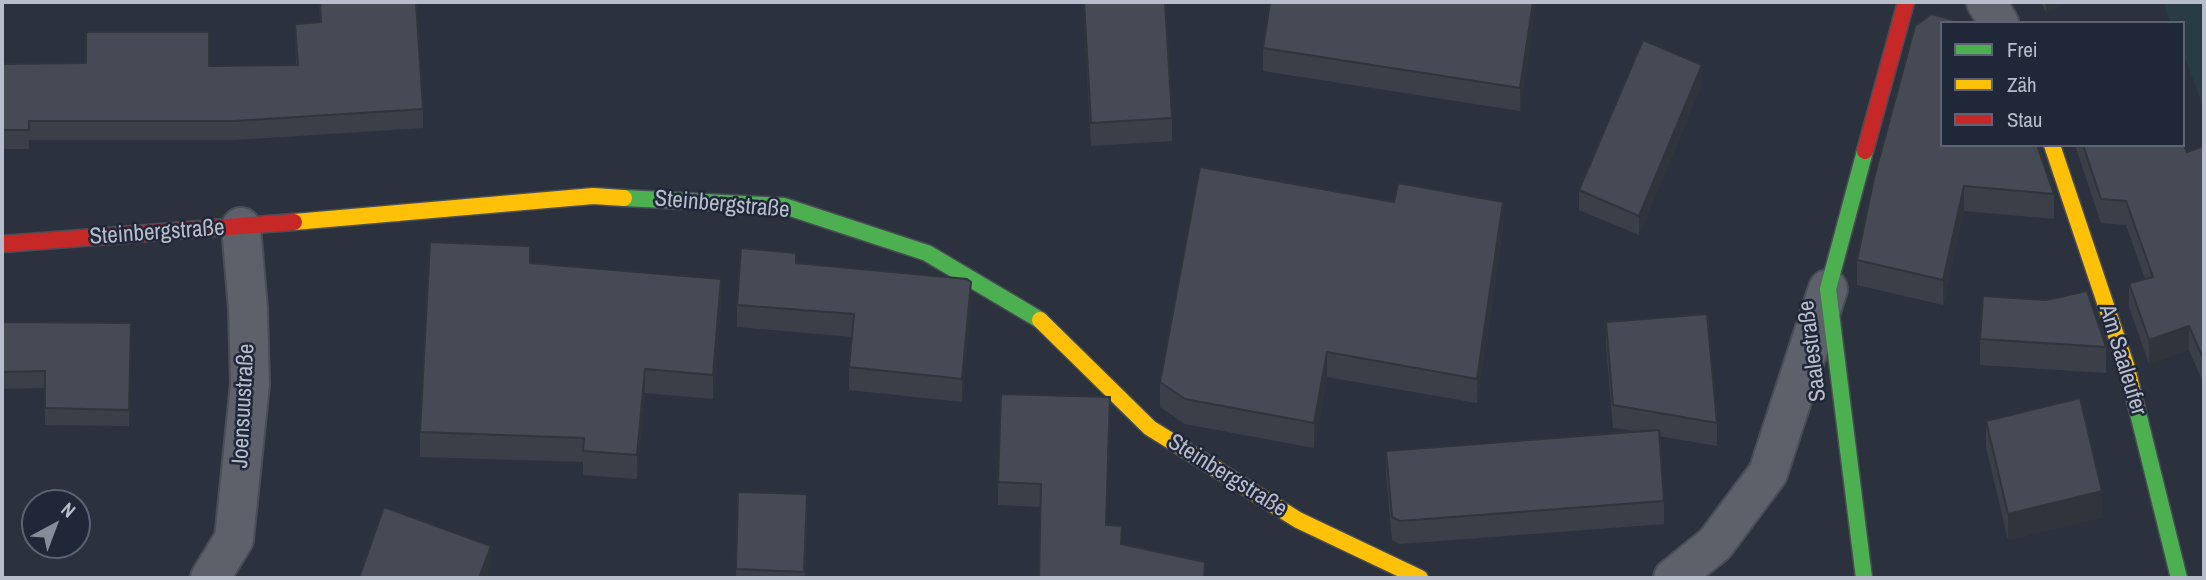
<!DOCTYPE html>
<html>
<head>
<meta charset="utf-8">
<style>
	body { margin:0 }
	#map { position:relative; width:2206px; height:580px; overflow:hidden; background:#2c323d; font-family:"Archivo Narrow",sans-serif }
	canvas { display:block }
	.frame { position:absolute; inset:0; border:4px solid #b8bdcc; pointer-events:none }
	.legend { position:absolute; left:1940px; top:21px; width:245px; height:126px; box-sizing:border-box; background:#1f2738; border:2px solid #5c6373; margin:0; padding:9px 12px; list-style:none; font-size:21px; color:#b8bdcc }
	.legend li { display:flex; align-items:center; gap:14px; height:35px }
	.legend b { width:35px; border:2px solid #5c6373 }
	.north { position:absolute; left:21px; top:489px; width:70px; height:70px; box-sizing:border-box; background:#1f2738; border:2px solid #5c6373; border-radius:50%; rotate:41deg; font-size:19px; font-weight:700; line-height:28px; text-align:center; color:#b8bdcc }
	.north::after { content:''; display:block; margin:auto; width:24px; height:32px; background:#878c9a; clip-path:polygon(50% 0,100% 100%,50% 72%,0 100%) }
</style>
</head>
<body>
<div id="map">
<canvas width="2206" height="580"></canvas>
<div class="frame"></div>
<ul class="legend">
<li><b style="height:9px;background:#4caf50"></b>Frei</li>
<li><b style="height:9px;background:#ffc107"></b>Zäh</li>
<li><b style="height:9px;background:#c62828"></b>Stau</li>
</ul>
<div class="north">N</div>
</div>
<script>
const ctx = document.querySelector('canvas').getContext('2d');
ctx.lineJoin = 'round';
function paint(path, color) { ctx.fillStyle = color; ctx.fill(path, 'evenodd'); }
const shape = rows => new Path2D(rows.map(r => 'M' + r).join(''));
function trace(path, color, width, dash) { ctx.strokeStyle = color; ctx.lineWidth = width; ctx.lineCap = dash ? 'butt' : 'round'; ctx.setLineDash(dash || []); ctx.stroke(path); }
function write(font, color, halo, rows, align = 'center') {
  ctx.font = font + ' "Archivo Narrow",sans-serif'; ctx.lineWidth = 5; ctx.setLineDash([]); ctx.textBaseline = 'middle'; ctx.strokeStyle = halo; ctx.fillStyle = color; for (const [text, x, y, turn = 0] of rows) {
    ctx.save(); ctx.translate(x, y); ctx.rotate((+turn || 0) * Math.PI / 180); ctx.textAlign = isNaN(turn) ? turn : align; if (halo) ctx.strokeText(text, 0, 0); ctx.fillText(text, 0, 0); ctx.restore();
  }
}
const green = shape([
	[2163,2,2204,2,2204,108,2183,53,2183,23,2171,23]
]);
const street = shape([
	[1986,2,1999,23],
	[210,578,234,539,250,384,248,309,241,227],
	[1673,578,1715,544,1768,473,1828,289]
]);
const fast = shape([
	[624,198,784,206,927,253,1040,320],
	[2133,393,2179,578],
	[1864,578,1828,289,1865,151]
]);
const slow = shape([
	[2052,145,2127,368,2133,393],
	[294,222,593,196,624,198],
	[1040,320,1150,428,1298,520,1420,578]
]);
const jam = shape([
	[1865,151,1906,2],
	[2,244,294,222]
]);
const wall = shape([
	[319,2,416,2,423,109,423,128,235,140,29,140,29,149,2,149,2,64,209,66,296,65,295,24,320,22],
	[1083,2,1165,2,1172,118,1172,141,1091,146],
	[1536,2,1520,111,1263,71,1263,48],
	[2041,2,2068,2,2046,12],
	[1702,84,1639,235,1579,210,1579,190],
	[1942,145,2054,194,2054,219,1964,211,1943,305,1857,285,1857,260],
	[2075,145,2183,145,2187,152,2204,146,2204,380,2202,380,2189,350,2149,364,2129,307,2129,283,2145,279,2126,225,2101,223],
	[1503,227,1477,403,1327,377,1314,448,1185,424,1160,407,1160,382],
	[530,263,721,304,713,399,645,393,637,479,583,475,583,462,420,457,420,432],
	[796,263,971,304,962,402,849,390,849,367,852,337,737,327,737,305],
	[2,322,131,323,129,426,45,425,45,388,2,389],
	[1606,322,1717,423,1717,446,1659,436,1664,501,1664,524,1400,544,1392,540,1386,474,1386,451,1634,431,1613,428,1606,346],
	[1980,339,2106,347,2106,373,1980,365],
	[1110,421,1106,525,1122,544,1205,578,1039,578,1040,507,998,505,998,482],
	[1986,421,2102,517,2008,540,1986,447],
	[738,492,807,513,805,578,736,578]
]);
const shadedWall = shape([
	[1533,2,1536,2,1536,4,1520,111,1520,88],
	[2046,2,2068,2,2046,12],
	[1702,65,1702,84,1639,235,1639,216],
	[1964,186,1964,211,1943,305,1943,280],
	[1503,202,1503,227,1477,403,1477,379],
	[721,279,721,304,713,399,713,375],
	[971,282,971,304,962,402,962,379],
	[2189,326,2189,350,2149,364,2149,340],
	[1327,352,1327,377,1314,448,1314,423],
	[645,369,645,393,637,479,637,455],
	[1110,397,1110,421,1106,548,1106,525],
	[2102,491,2102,517,2008,540,2008,514],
	[491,546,491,565,486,578,479,578]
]);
const building = shape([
	[320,2,416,2,423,109,235,121,29,121,29,130,2,130,2,64,86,63,86,32,209,32,209,66,298,65,295,24,321,22,320,2],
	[1084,2,1165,2,1172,118,1091,123,1084,2],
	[1270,2,1533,2,1520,88,1263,48,1270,2],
	[1931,14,1964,23,1942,23,1942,145,2037,145,2054,194,1964,186,1943,280,1857,260,1874,178,1915,26,1931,14],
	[1643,40,1702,65,1639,216,1579,190,1643,40],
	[2183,143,2187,152,2204,146,2204,356,2202,356,2189,326,2149,340,2129,283,2153,277,2126,201,2101,199,2083,145,2183,145,2183,143],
	[1200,167,1394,202,1398,183,1503,202,1477,379,1327,352,1314,423,1185,399,1160,382,1200,167],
	[430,242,530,246,530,263,721,279,713,375,645,369,637,455,583,451,584,438,420,432,430,242],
	[741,248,796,253,796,263,967,279,971,282,962,379,849,367,854,314,737,305,741,248],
	[2087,291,2106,347,1980,339,1983,296,2046,300,2087,291],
	[1707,314,1717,423,1613,405,1606,322,1707,314],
	[2,322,131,323,129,410,45,408,45,371,2,372,2,322],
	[1001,394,1110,397,1106,525,1122,526,1121,544,1205,562,1204,578,1039,578,1041,484,998,482,1001,394],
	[2080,398,2102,491,2008,514,1986,421,2080,398],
	[1659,430,1664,501,1400,521,1392,517,1386,451,1659,430],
	[738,492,807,494,804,572,736,569,738,492],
	[384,507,491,546,479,578,359,578,384,507]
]);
const streetNames = [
	["Steinbergstraße",722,205,5],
	["Steinbergstraße",157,233,-4],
	["Saalestraße",1813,351,-97],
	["Am Saaleufer",2122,360,73],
	["Joensuustraße",244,406,-87],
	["Steinbergstraße",1227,476,32]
];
paint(green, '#293c43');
trace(street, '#494d56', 42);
trace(fast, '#494d56', 19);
trace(slow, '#494d56', 19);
trace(jam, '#494d56', 19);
trace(street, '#5d616a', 38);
trace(fast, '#4caf50', 16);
trace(slow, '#ffc107', 16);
trace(jam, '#c62828', 16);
paint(wall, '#3b4048');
paint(shadedWall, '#30343b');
paint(building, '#454a54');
trace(building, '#30343b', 2);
write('23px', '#b8bdcc', '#1f2738', streetNames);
</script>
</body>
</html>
